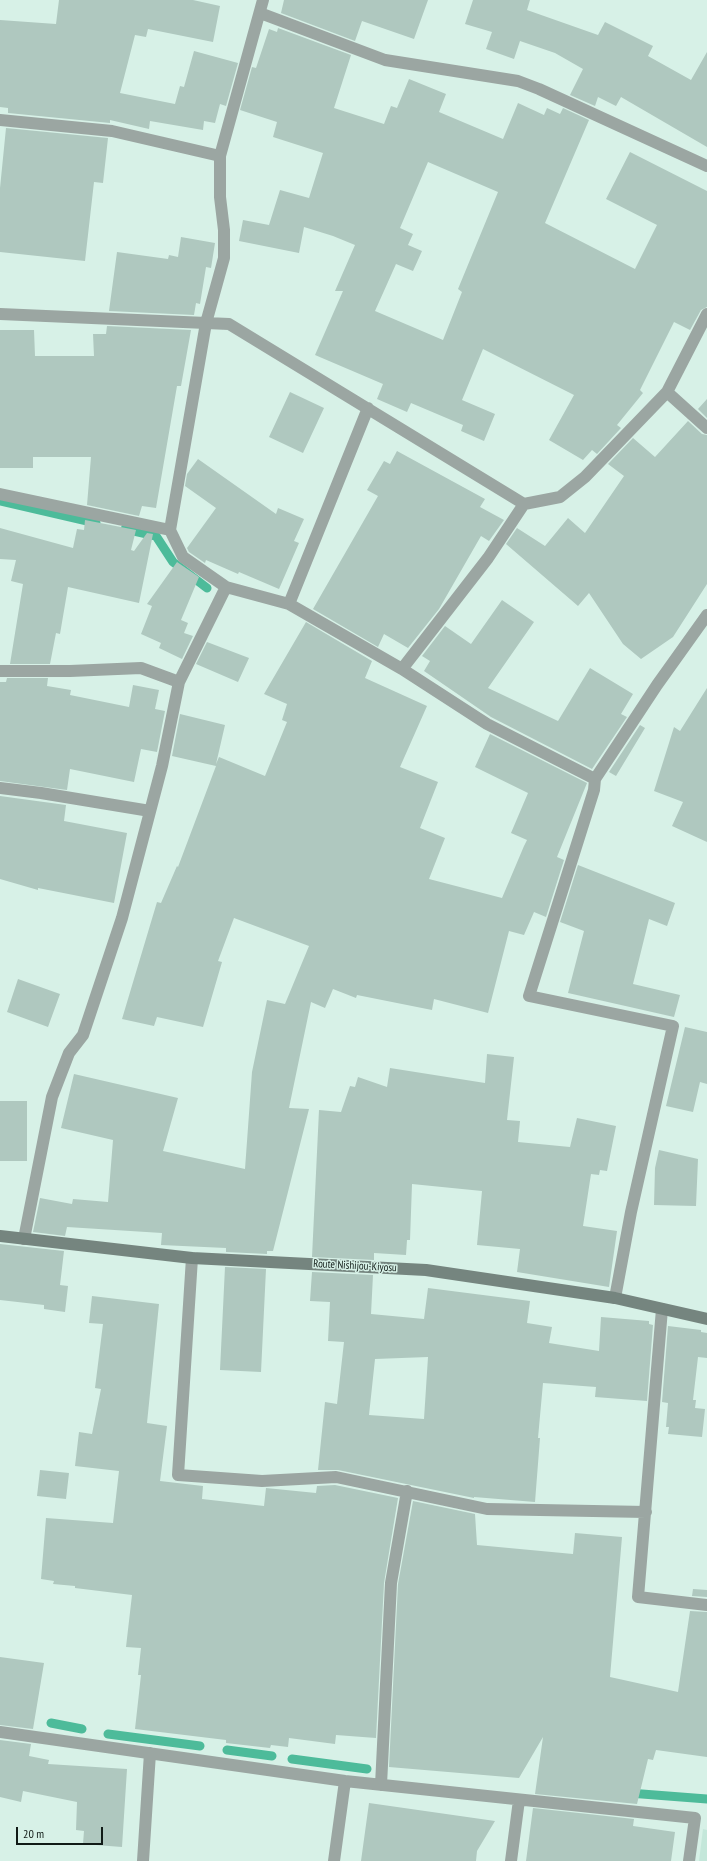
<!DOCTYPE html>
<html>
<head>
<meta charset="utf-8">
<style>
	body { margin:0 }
	#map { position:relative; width:707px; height:1861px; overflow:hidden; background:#d7f1e7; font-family:"PT Sans Narrow",sans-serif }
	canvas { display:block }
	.scale { position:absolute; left:16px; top:1827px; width:87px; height:18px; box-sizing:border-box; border:2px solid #111b17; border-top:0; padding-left:5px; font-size:12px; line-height:14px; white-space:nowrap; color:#111b17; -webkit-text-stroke:3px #d7f1e7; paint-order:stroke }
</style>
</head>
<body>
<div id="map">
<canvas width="707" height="1861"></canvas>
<div class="scale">20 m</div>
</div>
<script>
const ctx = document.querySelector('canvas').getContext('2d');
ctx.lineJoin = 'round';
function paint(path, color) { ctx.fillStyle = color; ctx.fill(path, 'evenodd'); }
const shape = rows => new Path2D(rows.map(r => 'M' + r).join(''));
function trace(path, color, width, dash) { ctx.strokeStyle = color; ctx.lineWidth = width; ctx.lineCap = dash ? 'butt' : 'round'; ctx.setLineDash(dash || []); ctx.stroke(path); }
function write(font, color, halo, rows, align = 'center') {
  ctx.font = font + ' "PT Sans Narrow",sans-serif'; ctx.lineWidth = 3; ctx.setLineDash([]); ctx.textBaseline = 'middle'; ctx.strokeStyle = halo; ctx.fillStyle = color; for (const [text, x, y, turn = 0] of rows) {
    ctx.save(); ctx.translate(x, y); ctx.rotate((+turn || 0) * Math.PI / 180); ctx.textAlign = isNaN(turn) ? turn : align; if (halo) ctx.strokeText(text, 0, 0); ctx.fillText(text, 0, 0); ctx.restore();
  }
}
const built = shape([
	[703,1829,707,1830,707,1861,699,1861]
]);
const stream = shape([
	[0,501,96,523],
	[125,529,156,536,173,562,207,588],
	[51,1723,82,1729],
	[108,1734,200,1746],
	[227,1750,272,1756],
	[292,1759,367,1769],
	[629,1793,707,1799]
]);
const building = shape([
	[59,0,193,0,220,6,213,42,148,29,146,37,135,35,120,93,175,104,180,86,184,87,194,51,238,63,226,106,220,104,215,123,204,121,203,130,150,121,149,129,110,120,110,123,8,113,8,108,0,107,0,20,56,24],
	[284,0,428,0,414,39,362,21,355,41,281,13],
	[473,0,530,0,527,10,598,35,605,22,653,46,648,56,691,80,707,52,707,147,621,97,616,106,598,97,595,106,570,95,583,69,555,53,520,41,514,59,486,49,492,32,465,24],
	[278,28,351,55,334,108,384,124,391,106,397,108,409,79,446,94,439,112,503,139,518,103,544,115,547,108,560,114,563,108,589,120,545,223,635,269,657,225,606,199,630,152,707,191,707,307,701,310,690,330,674,322,640,390,643,393,617,425,621,428,597,454,592,450,583,460,549,440,574,395,483,349,462,400,495,414,484,441,461,431,463,425,411,403,407,412,377,399,383,384,315,355,343,291,335,291,355,245,333,236,304,227,299,253,239,241,243,220,269,225,280,190,309,198,323,153,273,137,277,122,240,110,252,67,256,68,269,29,277,32],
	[428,162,498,192,458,289,462,292,443,340,375,311,396,264,413,271,422,251,408,245,413,234,400,228],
	[6,128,108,138,103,183,94,182,85,261,0,252,0,188],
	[181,237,215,243,211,268,206,267,200,304,196,303,194,315,109,311,117,252,168,259,169,255,178,257],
	[107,326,191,330,181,386,177,386,156,508,142,506,139,516,87,505,91,457,33,457,33,468,0,468,0,330,34,330,35,356,94,356,93,334,106,334],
	[290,392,324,408,303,453,269,437],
	[707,399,707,418,698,409],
	[688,421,702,434,707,435,707,584,673,637,641,659,623,644,589,593,578,606,506,544,517,528,545,546,568,518,585,533,624,476,608,464,633,438,655,457],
	[397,451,485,499,480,507,504,520,489,541,481,536,439,609,408,648,384,634,378,647,313,609,378,496,367,490,384,461,390,464],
	[198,459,276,514,278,508,304,519,294,541,299,543,279,589,239,572,238,574,206,560,205,563,189,552,187,548,216,508,185,486,187,474],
	[85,520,136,530,131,550,134,551,147,533,153,534,139,603,68,587,60,634,56,633,50,664,10,664,23,584,11,581,16,560,0,559,0,528,73,548,77,529,84,530],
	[177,562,199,577,181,620,188,623,184,633,193,636,182,659,159,648,161,643,141,634,152,606,147,604],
	[502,600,534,622,488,688,558,721,590,668,633,694,621,714,627,717,592,769,491,717,424,671,430,661,422,656,445,626,471,644],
	[306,622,372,661,365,678,427,706,400,767,438,782,420,828,445,838,429,879,502,898,524,846,527,840,511,833,528,793,475,767,490,734,587,783,557,857,564,860,546,917,534,912,524,935,509,931,488,1013,434,999,432,1010,357,995,356,998,333,989,325,1008,311,1002,289,1108,309,1109,273,1251,267,1251,267,1254,226,1252,226,1248,161,1245,162,1233,67,1227,65,1236,33,1232,40,1198,72,1204,73,1199,108,1202,113,1140,61,1128,74,1074,178,1098,163,1151,245,1169,252,1072,267,1000,285,1004,309,946,234,918,218,961,222,962,203,1027,157,1017,154,1026,122,1019,157,902,161,903,177,866,178,867,216,766,172,756,180,714,225,725,216,764,219,757,265,776,287,722,282,720,287,704,264,694],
	[207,642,249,658,238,682,196,664],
	[7,678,48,678,47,686,71,690,70,695,129,707,133,685,159,690,155,709,165,711,157,752,141,749,134,782,70,769,67,790,0,781,0,682,6,682],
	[707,688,707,842,672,826,683,802,654,791,674,727,680,731],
	[640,725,645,728,616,776,609,772],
	[0,796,66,805,64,821,127,833,114,903,38,888,38,890,0,879],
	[578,865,675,903,667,926,649,919,633,984,680,995,674,1017,568,993,584,931,560,922],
	[18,979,60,994,48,1027,7,1012],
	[685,1027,707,1032,707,1084,700,1082,693,1112,666,1106],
	[487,1054,514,1057,507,1120,520,1121,518,1142,570,1147,577,1118,616,1126,607,1171,600,1170,599,1175,591,1174,583,1226,617,1231,609,1287,517,1272,520,1249,477,1245,482,1191,412,1184,410,1240,407,1240,406,1255,374,1253,374,1260,312,1257,319,1110,341,1112,350,1086,355,1087,358,1077,387,1087,390,1068,485,1083],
	[0,1101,27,1101,27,1161,0,1161],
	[659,1150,698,1159,696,1206,654,1205,655,1168],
	[0,1244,64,1251,60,1285,68,1286,65,1312,44,1309,44,1305,0,1300],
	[225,1267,266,1269,261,1372,220,1370],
	[312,1272,373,1275,371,1314,424,1319,428,1288,530,1301,527,1323,552,1327,549,1343,599,1351,601,1317,649,1321,649,1324,653,1325,647,1401,595,1397,596,1387,543,1383,538,1438,540,1438,535,1502,474,1497,474,1498,338,1470,318,1470,325,1402,337,1404,344,1342,328,1341,330,1302,310,1301],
	[428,1357,424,1419,369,1415,375,1359],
	[92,1296,159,1304,147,1423,167,1426,160,1481,203,1486,202,1499,264,1506,266,1488,316,1493,317,1486,335,1485,398,1498,384,1583,376,1738,336,1735,335,1744,289,1738,288,1747,271,1745,270,1748,226,1743,226,1740,135,1729,141,1675,138,1675,141,1648,126,1647,132,1595,75,1588,75,1586,53,1584,54,1581,41,1579,46,1518,113,1523,119,1471,75,1466,79,1432,92,1434,101,1389,95,1388,103,1324,89,1323],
	[668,1326,701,1330,701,1332,707,1333,707,1358,698,1357,693,1400,696,1400,695,1408,705,1409,702,1437,668,1434,669,1427,666,1427,668,1403,662,1402],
	[40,1470,69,1473,66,1499,37,1496],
	[413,1501,475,1514,477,1545,573,1554,575,1533,622,1537,610,1677,678,1692,690,1611,707,1612,707,1757,656,1750,653,1760,648,1759,637,1804,535,1794,543,1737,519,1778,389,1767,398,1584],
	[693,1589,707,1590,707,1597,692,1596],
	[0,1657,44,1663,33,1729,0,1725],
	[0,1740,31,1744,29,1756,49,1760,48,1764,127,1769,122,1847,83,1844,84,1831,76,1830,77,1802,23,1791,21,1802,0,1797],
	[369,1803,495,1821,477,1851,476,1861,361,1861],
	[533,1808,634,1819,633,1826,675,1832,671,1861,526,1861]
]);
const street = shape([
	[263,0,220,156,220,197,224,230,224,258,206,323,170,530,183,557,226,587,289,604,402,669,487,724,595,779],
	[260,13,385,60,518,81,539,89,707,166],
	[0,120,112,131,220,156],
	[0,314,229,324,524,504,560,497,585,477,667,392,707,314],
	[667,392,707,428],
	[0,494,170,530],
	[289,604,368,408],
	[402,669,488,558,524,504],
	[0,671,70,671,141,668,179,682],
	[0,788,41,793,150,811],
	[24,1239,52,1097,69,1053,83,1035,122,918,162,766,179,682,226,587],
	[192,1258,178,1475,262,1481,336,1477,487,1509,646,1512],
	[615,1298,631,1212,673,1026,529,996,594,790,595,779,657,685,707,615],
	[662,1309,638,1597,707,1605],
	[0,1732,345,1781,695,1818,689,1861],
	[381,1785,391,1583,407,1491],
	[143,1861,150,1753],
	[334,1861,345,1781],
	[511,1861,519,1800]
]);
const secondary = shape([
	[0,1236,192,1258,426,1270,615,1298,707,1319]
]);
const streetNames = [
	["Route Nishijou-Kiyosu",355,1266,3]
];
paint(built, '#c4e7da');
trace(stream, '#4dbb9a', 9);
paint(building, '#afc8bf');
trace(street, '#9ba6a2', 12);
trace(secondary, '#75857f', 12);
write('11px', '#111b17', '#d7f1e7', streetNames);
</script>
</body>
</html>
